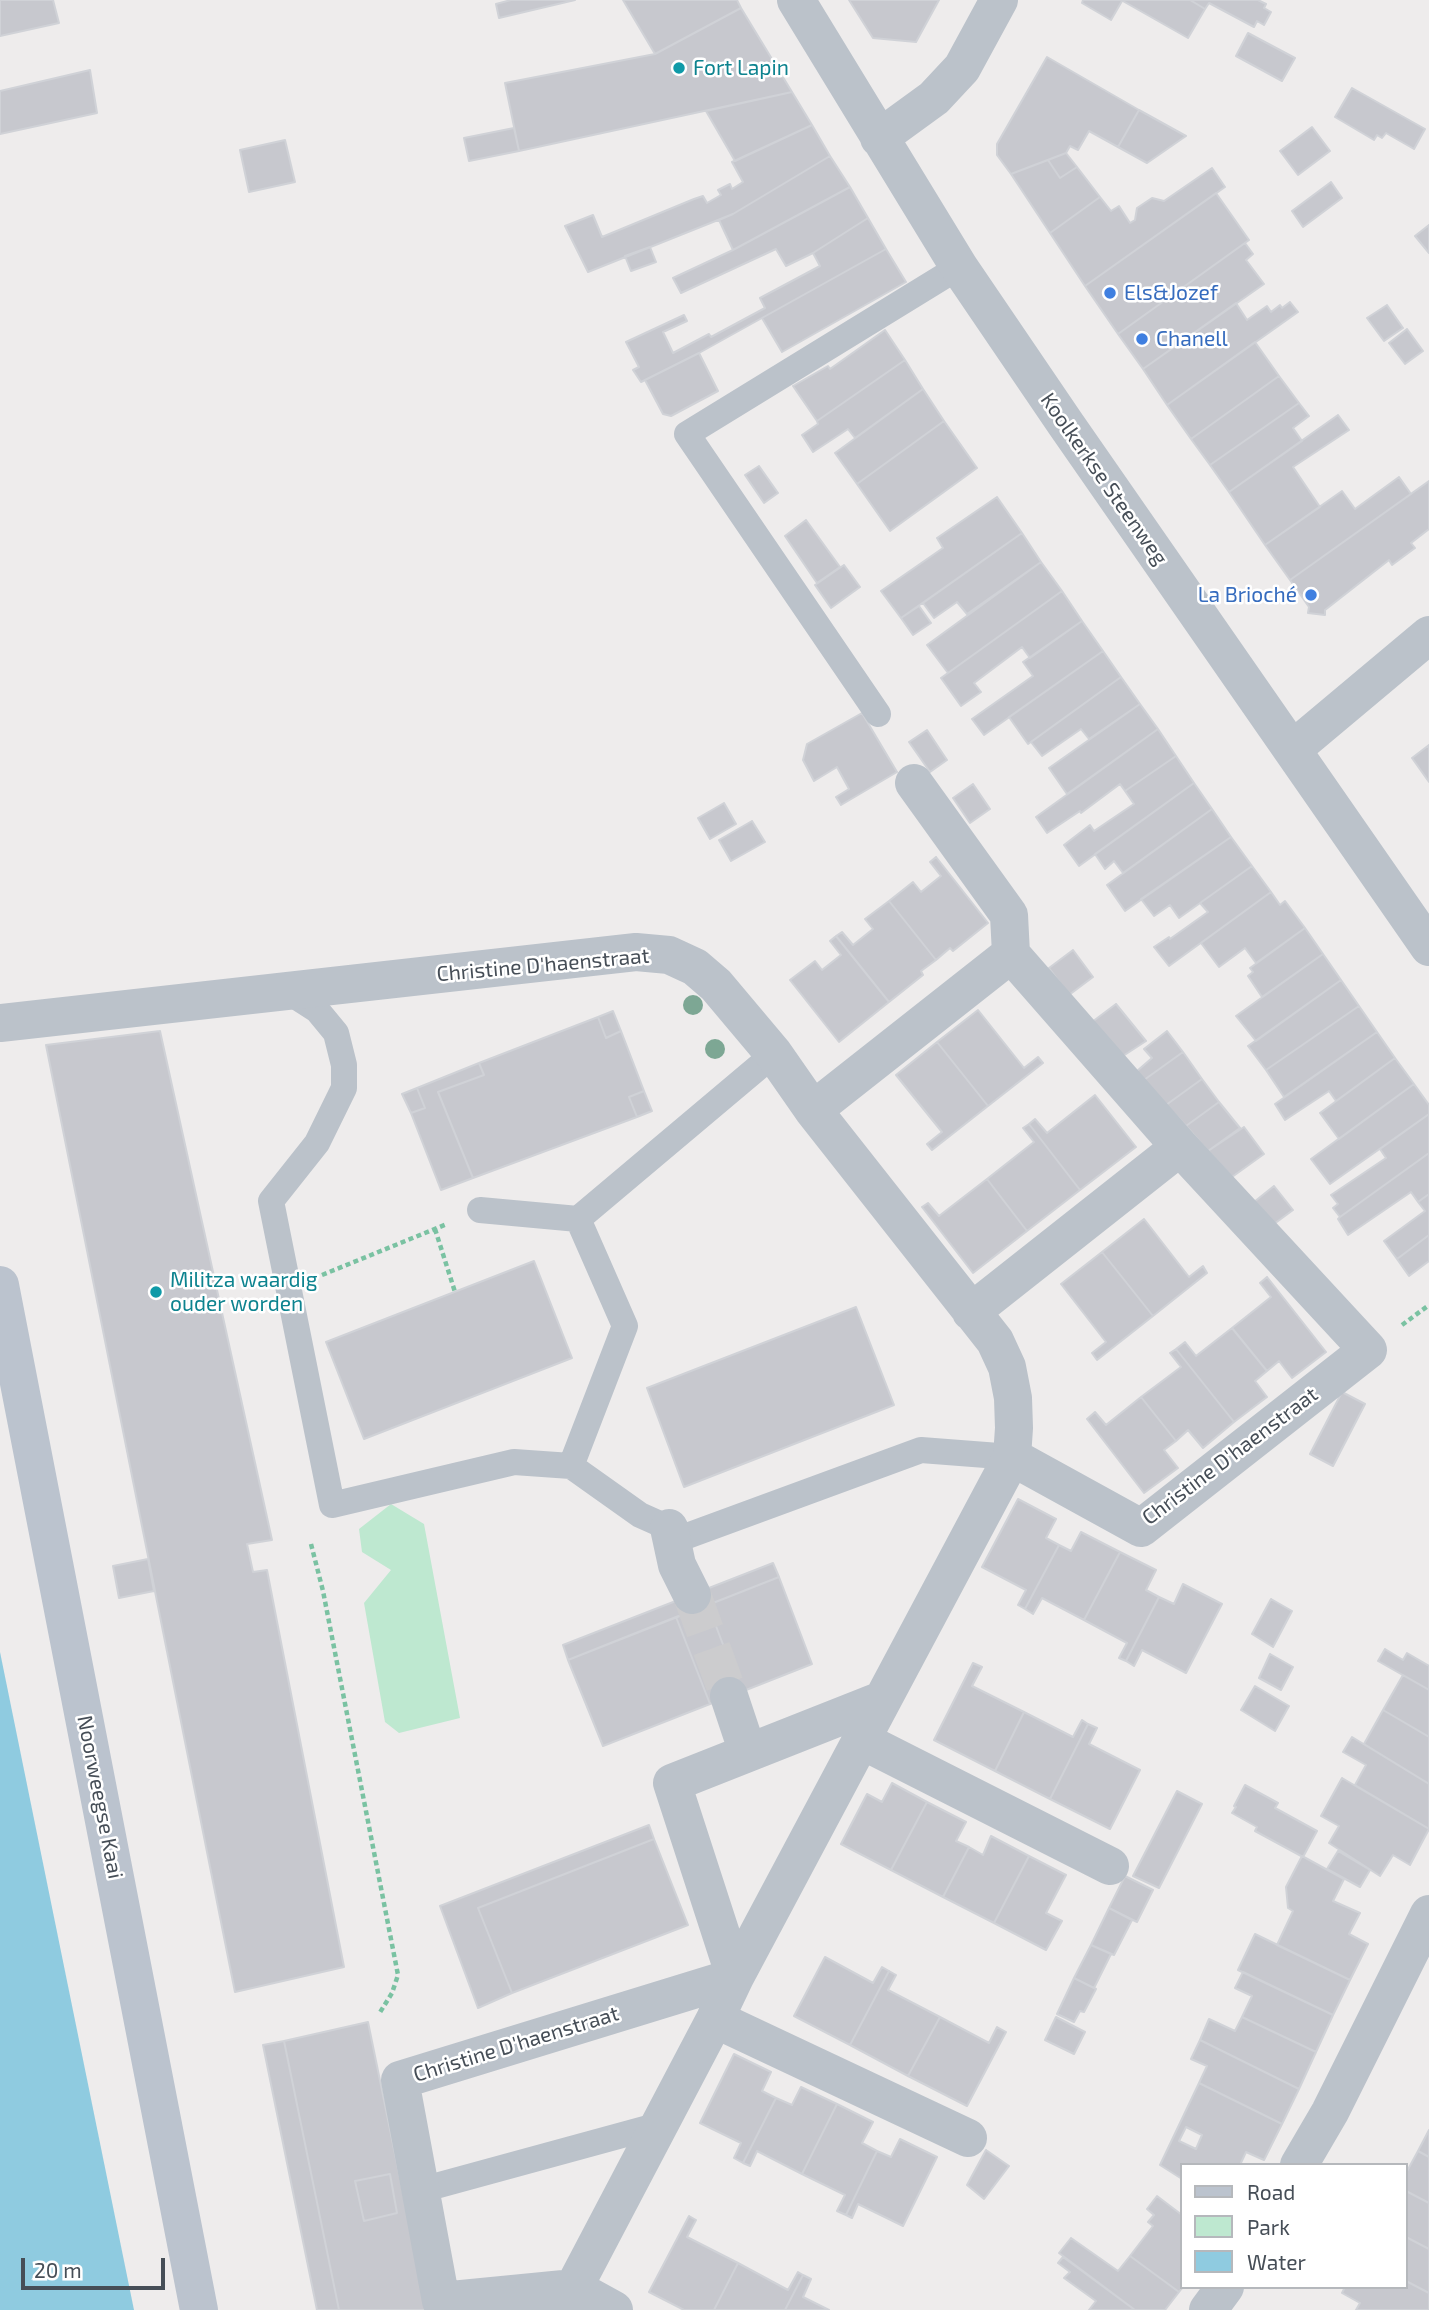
<!DOCTYPE html>
<html>
<head>
<meta charset="utf-8">
<style>
	body { margin:0 }
	#map { position:relative; width:1429px; height:2310px; overflow:hidden; background:#eeecec; font-family:"Exo 2",sans-serif }
	canvas { display:block }
	.legend { position:absolute; left:1180px; top:2163px; width:228px; height:126px; box-sizing:border-box; background:#fff; border:2px solid #b5b8bc; margin:0; padding:9px 12px; list-style:none; font-size:21px; color:#464e57 }
	.legend li { display:flex; align-items:center; gap:14px; height:35px }
	.legend b { width:35px; border:2px solid #b5b8bc }
	.scale { position:absolute; left:21px; top:2258px; width:144px; height:32px; box-sizing:border-box; border:4px solid #464e57; border-top:0; padding-left:9px; font-size:21px; line-height:24px; white-space:nowrap; color:#464e57; -webkit-text-stroke:5px #fff; paint-order:stroke }
</style>
</head>
<body>
<div id="map">
<canvas width="1429" height="2310"></canvas>
<ul class="legend">
<li><b style="height:9px;background:#bbc3ce"></b>Road</li>
<li><b style="height:19px;background:#bee8d0"></b>Park</li>
<li><b style="height:19px;background:#8fcbe0"></b>Water</li>
</ul>
<div class="scale">20 m</div>
</div>
<script>
const ctx = document.querySelector('canvas').getContext('2d');
ctx.lineJoin = 'round';
function paint(path, color) { ctx.fillStyle = color; ctx.fill(path, 'evenodd'); }
const shape = rows => new Path2D(rows.map(r => 'M' + r).join(''));
function trace(path, color, width, dash) { ctx.strokeStyle = color; ctx.lineWidth = width; ctx.lineCap = dash ? 'butt' : 'round'; ctx.setLineDash(dash || []); ctx.stroke(path); }
function write(font, color, halo, rows, align = 'center') {
  ctx.font = font + ' "Exo 2",sans-serif'; ctx.lineWidth = 5; ctx.setLineDash([]); ctx.textBaseline = 'middle'; ctx.strokeStyle = halo; ctx.fillStyle = color; for (const [text, x, y, turn = 0] of rows) {
    ctx.save(); ctx.translate(x, y); ctx.rotate((+turn || 0) * Math.PI / 180); ctx.textAlign = isNaN(turn) ? turn : align; if (halo) ctx.strokeText(text, 0, 0); ctx.fillText(text, 0, 0); ctx.restore();
  }
}
const green = shape([
	[391,1504,424,1524,460,1718,399,1733,385,1722,364,1603,391,1570,362,1552,359,1529]
]);
const water = shape([
	[0,1652,134,2310,0,2310]
]);
const building = shape([
	[0,0,53,0,59,23,0,36,0,0],
	[511,0,575,0,499,18,496,4,511,0],
	[623,0,737,0,741,8,655,54,623,0],
	[849,0,939,0,916,42,873,38,849,0],
	[1083,0,1121,0,1122,1,1111,20,1082,3,1083,0],
	[1121,0,1190,0,1205,9,1188,38,1121,0],
	[1190,0,1258,0,1266,4,1264,8,1271,12,1264,25,1257,21,1254,27,1209,3,1205,9,1190,0],
	[741,8,792,92,519,151,505,83,655,54,741,8],
	[1248,33,1295,58,1282,81,1236,56,1248,33],
	[1047,57,1139,110,1118,147,1089,131,1078,150,1070,146,1066,153,1011,174,997,155,997,144,1047,57],
	[90,70,97,113,0,134,0,91,90,70],
	[1352,88,1425,129,1414,149,1386,133,1382,138,1377,135,1374,140,1335,117,1352,88],
	[792,92,812,125,735,161,706,111,792,92],
	[1139,110,1186,136,1147,163,1118,147,1139,110],
	[812,125,830,156,733,214,588,272,565,226,593,215,602,237,694,199,703,196,707,203,721,195,718,190,730,184,732,189,743,182,732,162,812,125],
	[1312,127,1330,151,1298,175,1280,151,1312,127],
	[514,128,519,151,469,161,464,138,514,128],
	[285,140,295,182,249,192,240,150,285,140],
	[1066,153,1077,167,1060,178,1048,160,1066,153],
	[830,156,850,187,733,250,719,220,733,214,830,156],
	[1048,160,1060,178,1077,167,1100,197,1050,233,1011,174,1048,160],
	[1212,168,1225,187,1085,286,1050,233,1100,197,1111,211,1119,206,1130,223,1135,220,1137,208,1152,198,1164,201,1212,168],
	[1331,182,1342,198,1303,227,1292,211,1331,182],
	[850,187,868,218,813,253,786,266,776,249,681,293,673,278,733,250,850,187],
	[1216,193,1249,240,1118,334,1085,286,1216,193],
	[868,218,886,249,699,353,641,382,633,370,639,367,626,342,684,315,687,321,663,332,673,353,709,334,711,337,765,308,760,298,820,266,813,253,868,218],
	[1429,225,1429,253,1415,236,1429,225],
	[1245,243,1253,254,1246,260,1264,284,1143,369,1118,334,1245,243],
	[650,247,656,262,631,271,625,256,650,247],
	[886,249,906,282,782,352,762,318,886,249],
	[1290,302,1298,312,1167,405,1143,369,1236,303,1247,320,1267,306,1271,312,1280,305,1282,308,1290,302],
	[1387,305,1403,328,1384,341,1367,318,1387,305],
	[1407,329,1423,351,1405,364,1389,343,1407,329],
	[885,330,905,360,817,421,793,386,828,366,830,369,885,330],
	[1255,342,1279,376,1191,439,1167,405,1255,342],
	[699,353,718,391,671,416,663,414,645,380,699,353],
	[905,360,923,389,855,438,848,429,813,452,802,435,818,424,817,421,905,360],
	[1279,376,1299,403,1210,465,1191,439,1279,376],
	[923,389,944,421,857,484,835,453,923,389],
	[1299,403,1309,416,1293,428,1302,441,1229,492,1210,465,1299,403],
	[1338,415,1349,430,1293,467,1320,507,1265,545,1229,492,1338,415],
	[944,421,977,468,890,531,857,484,944,421],
	[759,466,778,493,764,503,745,475,759,466],
	[1399,477,1411,494,1290,580,1265,545,1342,491,1355,509,1399,477],
	[1429,481,1429,529,1411,543,1415,548,1392,565,1389,560,1325,610,1325,615,1308,613,1309,607,1290,580,1429,481],
	[997,497,1022,533,901,618,881,591,943,548,937,538,997,497],
	[806,520,840,567,817,583,785,536,806,520],
	[1022,533,1041,562,967,614,957,602,934,618,923,603,1022,533],
	[1041,562,1062,591,948,673,927,645,1041,562],
	[844,565,860,587,831,608,815,585,844,565],
	[1062,591,1082,621,1030,658,1022,647,974,683,981,692,961,706,941,678,1062,591],
	[919,606,931,623,913,635,901,618,919,606],
	[1082,621,1103,651,984,735,972,719,1033,676,1023,662,1082,621],
	[1103,651,1121,677,1028,744,1009,717,1103,651],
	[1121,677,1140,704,1089,739,1081,729,1042,756,1031,742,1121,677],
	[1140,704,1158,729,1067,794,1049,768,1140,704],
	[862,713,897,772,841,805,836,797,849,789,837,767,814,781,803,760,807,744,862,713],
	[1158,729,1176,756,1125,791,1120,784,1081,813,1080,811,1047,833,1036,817,1158,729],
	[927,730,947,760,930,772,909,742,927,730],
	[1429,745,1429,782,1412,758,1429,745],
	[1176,756,1194,783,1079,866,1064,845,1090,825,1094,831,1134,804,1125,791,1176,756],
	[1194,783,1212,809,1123,873,1114,861,1105,869,1095,854,1194,783],
	[973,784,990,809,970,823,953,798,973,784],
	[724,803,736,824,710,839,698,818,724,803],
	[1212,809,1231,837,1125,911,1107,885,1212,809],
	[752,821,765,842,731,861,719,840,752,821],
	[1231,837,1252,866,1179,918,1170,905,1154,916,1141,899,1231,837],
	[936,857,988,923,953,951,950,948,936,960,889,901,913,882,921,892,941,876,930,862,936,857],
	[1252,866,1271,892,1169,966,1154,947,1169,937,1170,939,1208,912,1200,903,1252,866],
	[1271,892,1280,905,1285,901,1305,928,1256,963,1245,948,1219,967,1201,943,1271,892],
	[889,901,936,960,921,971,923,975,889,1002,836,936,842,932,853,945,873,929,865,919,889,901],
	[1305,928,1323,954,1262,997,1248,976,1253,972,1250,968,1305,928],
	[836,936,889,1002,839,1042,790,980,815,961,822,970,841,955,830,941,836,936],
	[1073,950,1093,977,1069,995,1049,968,1073,950],
	[1323,954,1341,980,1256,1041,1236,1016,1323,954],
	[1341,980,1359,1006,1266,1070,1248,1046,1341,980],
	[1116,1004,1146,1041,1123,1056,1092,1022,1116,1004],
	[1359,1006,1377,1032,1284,1097,1266,1070,1359,1006],
	[978,1010,1024,1068,1038,1057,1043,1063,988,1106,937,1042,978,1010],
	[613,1011,621,1031,606,1038,598,1017,613,1011],
	[598,1017,606,1038,621,1031,644,1091,629,1097,637,1117,473,1178,438,1092,484,1075,479,1063,598,1017],
	[160,1031,272,1540,247,1544,253,1572,267,1570,344,1967,235,1992,46,1045,160,1031],
	[1167,1031,1183,1052,1144,1080,1137,1071,1152,1058,1144,1049,1167,1031],
	[1377,1032,1395,1058,1336,1101,1329,1091,1285,1120,1275,1104,1377,1032],
	[937,1042,988,1106,932,1150,927,1144,942,1132,896,1075,937,1042],
	[1183,1052,1202,1079,1166,1105,1144,1080,1183,1052],
	[1395,1058,1414,1084,1339,1139,1320,1113,1395,1058],
	[479,1063,484,1075,438,1092,473,1178,441,1190,411,1113,425,1108,417,1088,479,1063],
	[1202,1079,1219,1102,1186,1126,1166,1105,1202,1079],
	[1414,1084,1429,1105,1429,1114,1330,1184,1311,1159,1414,1084],
	[417,1088,425,1108,411,1113,402,1094,417,1088],
	[644,1091,652,1111,637,1117,629,1097,644,1091],
	[1095,1095,1136,1147,1080,1190,1029,1124,1035,1119,1047,1133,1095,1095],
	[1219,1102,1240,1128,1208,1151,1186,1126,1219,1102],
	[1429,1114,1429,1153,1340,1217,1333,1208,1338,1204,1331,1195,1386,1158,1380,1149,1429,1114],
	[1029,1124,1080,1190,1027,1231,987,1179,1034,1142,1023,1128,1029,1124],
	[1244,1127,1264,1154,1232,1177,1208,1151,1244,1127],
	[1429,1153,1429,1194,1418,1202,1411,1192,1348,1235,1338,1219,1340,1217,1429,1153],
	[987,1179,1027,1231,973,1273,922,1207,928,1203,939,1216,987,1179],
	[1274,1186,1293,1210,1274,1224,1254,1202,1274,1186],
	[1429,1194,1429,1235,1397,1259,1384,1241,1425,1211,1418,1202,1429,1194],
	[1144,1219,1189,1277,1203,1266,1207,1273,1153,1316,1102,1252,1144,1219],
	[1429,1235,1429,1261,1409,1276,1397,1259,1429,1235],
	[1102,1252,1153,1316,1097,1360,1092,1353,1106,1342,1061,1284,1102,1252],
	[534,1261,572,1358,364,1439,326,1342,534,1261],
	[1267,1277,1326,1352,1292,1378,1279,1361,1267,1371,1232,1328,1271,1297,1260,1283,1267,1277],
	[856,1307,894,1405,684,1487,647,1388,856,1307],
	[1232,1328,1267,1371,1255,1381,1267,1397,1234,1422,1176,1349,1185,1342,1196,1356,1232,1328],
	[1176,1349,1234,1422,1203,1448,1188,1430,1176,1441,1141,1397,1181,1367,1170,1353,1176,1349],
	[1342,1392,1365,1404,1333,1466,1310,1454,1342,1392],
	[1141,1397,1176,1441,1164,1450,1178,1468,1144,1493,1087,1419,1095,1412,1106,1425,1141,1397],
	[1018,1499,1056,1519,1046,1538,1059,1545,1025,1609,1018,1605,1026,1590,982,1567,1018,1499],
	[1081,1532,1120,1552,1084,1620,1042,1598,1033,1614,1025,1609,1059,1545,1071,1551,1081,1532],
	[1120,1552,1156,1570,1146,1590,1159,1597,1126,1661,1119,1658,1127,1643,1084,1620,1120,1552],
	[148,1559,154,1591,119,1598,113,1566,148,1559],
	[773,1563,779,1577,568,1660,563,1645,773,1563],
	[779,1577,812,1664,741,1692,708,1605,779,1577],
	[1183,1584,1222,1604,1186,1673,1142,1650,1134,1666,1126,1661,1159,1597,1174,1604,1183,1584],
	[1271,1599,1292,1611,1273,1647,1252,1634,1271,1599],
	[708,1605,741,1692,710,1704,676,1617,708,1605],
	[676,1617,710,1704,603,1746,568,1660,676,1617],
	[1385,1649,1403,1660,1407,1653,1429,1666,1429,1690,1378,1661,1385,1649],
	[1270,1654,1293,1667,1281,1690,1259,1678,1270,1654],
	[973,1663,982,1667,972,1686,1024,1712,995,1771,934,1740,973,1663],
	[1403,1675,1429,1690,1429,1737,1383,1710,1403,1675],
	[1255,1686,1289,1706,1275,1731,1241,1710,1255,1686],
	[1383,1710,1429,1737,1429,1784,1364,1744,1383,1710],
	[1024,1712,1073,1737,1082,1720,1088,1724,1050,1799,995,1771,1024,1712],
	[1088,1724,1097,1728,1089,1744,1140,1770,1110,1829,1050,1799,1088,1724],
	[1352,1737,1429,1784,1429,1829,1355,1785,1366,1765,1343,1752,1352,1737],
	[1342,1778,1429,1829,1410,1865,1393,1855,1380,1876,1329,1843,1339,1826,1321,1816,1342,1778],
	[892,1783,927,1802,891,1870,841,1844,867,1794,882,1802,892,1783],
	[1245,1785,1278,1803,1275,1808,1317,1831,1303,1857,1255,1831,1257,1827,1232,1813,1236,1807,1234,1806,1245,1785],
	[1177,1791,1202,1804,1159,1888,1133,1876,1177,1791],
	[927,1802,966,1822,956,1841,969,1847,943,1897,891,1870,927,1802],
	[649,1825,654,1839,478,1908,512,1993,478,2008,440,1906,649,1825],
	[991,1836,1029,1856,994,1923,943,1897,969,1847,983,1855,991,1836],
	[654,1839,688,1925,512,1993,478,1908,654,1839],
	[1338,1851,1370,1870,1360,1887,1327,1869,1338,1851],
	[1029,1856,1066,1875,1046,1913,1062,1921,1046,1950,994,1923,1029,1856],
	[1302,1856,1344,1879,1333,1901,1360,1913,1349,1934,1368,1944,1350,1980,1277,1945,1293,1911,1288,1908,1286,1887,1302,1856],
	[1125,1876,1153,1890,1137,1922,1109,1908,1125,1876],
	[1109,1908,1132,1920,1114,1955,1091,1945,1109,1908],
	[1255,1934,1350,1980,1333,2015,1238,1970,1255,1934],
	[1091,1945,1111,1954,1094,1988,1074,1978,1091,1945],
	[825,1957,873,1983,882,1967,889,1971,850,2045,794,2016,825,1957],
	[889,1971,896,1975,888,1990,940,2017,908,2076,850,2045,889,1971],
	[1243,1972,1333,2015,1316,2052,1242,2017,1252,1996,1235,1988,1243,1972],
	[1074,1978,1096,1989,1084,2012,1080,2011,1074,2022,1057,2014,1074,1978],
	[940,2017,989,2043,997,2027,1006,2032,967,2106,908,2076,940,2017],
	[1056,2017,1085,2032,1074,2054,1045,2040,1056,2017],
	[1242,2017,1316,2052,1299,2089,1200,2040,1209,2019,1235,2031,1242,2017],
	[368,2022,427,2310,339,2310,284,2041,368,2022],
	[390,2174,397,2213,364,2221,355,2181,390,2174],
	[1200,2040,1299,2089,1282,2124,1199,2083,1207,2066,1191,2059,1200,2040],
	[284,2041,339,2310,317,2310,263,2045,284,2041],
	[734,2054,771,2072,762,2091,776,2098,743,2163,734,2158,741,2143,700,2123,734,2054],
	[1199,2083,1282,2124,1264,2160,1246,2152,1240,2165,1182,2165,1182,2179,1160,2165,1199,2083],
	[1186,2127,1202,2135,1196,2149,1179,2141,1186,2127],
	[801,2087,837,2104,802,2174,757,2151,750,2166,743,2163,776,2098,792,2105,801,2087],
	[837,2104,873,2122,862,2143,877,2151,846,2215,837,2211,845,2195,802,2174,837,2104],
	[1429,2130,1429,2157,1418,2151,1429,2130],
	[900,2139,937,2157,903,2226,858,2204,852,2218,846,2215,877,2151,891,2157,900,2139],
	[986,2150,1009,2166,984,2199,967,2185,986,2150],
	[1418,2151,1429,2157,1429,2203,1406,2191,1406,2173,1418,2151],
	[390,2174,397,2213,364,2221,355,2181,390,2174],
	[1406,2191,1429,2203,1429,2249,1406,2237,1406,2191],
	[1157,2196,1182,2215,1183,2287,1179,2292,1130,2256,1153,2226,1148,2222,1154,2215,1147,2209,1157,2196],
	[689,2216,696,2220,687,2237,738,2263,714,2310,684,2310,649,2292,689,2216],
	[1406,2237,1429,2249,1429,2293,1406,2281,1406,2237],
	[1071,2238,1118,2271,1130,2256,1179,2292,1165,2310,1135,2310,1059,2253,1071,2238],
	[1063,2257,1135,2310,1089,2310,1096,2301,1064,2278,1070,2272,1058,2263,1063,2257],
	[738,2263,788,2290,798,2272,803,2275,785,2310,714,2310,738,2263],
	[803,2275,811,2279,803,2297,829,2310,785,2310,803,2275],
	[1406,2281,1429,2293,1429,2310,1356,2310,1360,2303,1342,2293,1345,2287,1406,2287,1406,2281]
]);
const streetTunnel = shape([
	[692,1595,729,1696]
]);
const path = shape([
	[435,1229,455,1292],
	[322,1275,447,1224],
	[1402,1325,1429,1305],
	[311,1544,323,1591,398,1975,392,1993,379,2014]
]);
const lane = shape([
	[878,714,687,434,959,267],
	[289,992,317,1010,336,1033,344,1065,344,1088,317,1143,271,1201,332,1505,514,1462,571,1466,640,1515,687,1536,921,1450,1012,1457],
	[480,1210,578,1219],
	[571,1466,625,1326,578,1219,774,1054],
	[421,2190,659,2125]
]);
const street = shape([
	[796,0,959,267,1065,423,1429,947],
	[879,138,934,98,962,68,999,0],
	[1293,749,1429,635],
	[914,783,1009,915,1011,954,1180,1147,1368,1350,1141,1528,1012,1457],
	[0,1023,636,952,669,955,695,967,716,985,774,1054,813,1110,995,1341,1007,1367,1013,1398,1014,1428,1012,1457,735,1977,715,2019,562,2310],
	[813,1110,1011,954],
	[971,1312,1180,1147],
	[669,1528,677,1565,692,1595],
	[729,1696,748,1753],
	[861,1740,1110,1866],
	[715,2019,968,2138],
	[1299,2165,1330,2112,1429,1914],
	[614,2310,574,2288,441,2301,400,2080,735,1977,672,1783,882,1700],
	[1208,2310,1225,2287]
]);
const secondary = shape([
	[0,1285,199,2310]
]);
const trees = [
	[693,1005],
	[715,1049]
];
const markers = [
	[679,68,7,"#0f9aa8"],
	[1110,293,7,"#3f7fe0"],
	[1142,339,7,"#3f7fe0"],
	[1311,595,7,"#3f7fe0"],
	[156,1292,7,"#0f9aa8"]
];
const cultureNames = [
	["Fort Lapin",693,68],
	["Militza waardig",170,1280],
	["ouder worden",170,1304]
];
const shopNames = [
	["Els&Jozef",1124,293],
	["Chanell",1156,339],
	["La Brioché",1297,595,"right"]
];
const streetNames = [
	["Koolkerkse Steenweg",1104,479,55],
	["Christine D'haenstraat",543,965,-5],
	["Christine D'haenstraat",1230,1456,-37],
	["Noorweegse Kaai",100,1797,79],
	["Christine D'haenstraat",516,2044,-17]
];
paint(green, '#bee8d0');
paint(water, '#8fcbe0');
paint(building, '#c7c8ce');
trace(building, '#d0d2d7', 2);
trace(streetTunnel, '#ccccce', 38, [38, 19]);
trace(path, '#7ac2a2', 4.5, [5, 3.5]);
trace(lane, '#bbc2ca', 26);
trace(street, '#bbc2ca', 38);
trace(secondary, '#bbc3ce', 38);
ctx.fillStyle = '#7da794';
for (const [x, y] of trees) { ctx.beginPath(); ctx.arc(x, y, 10, 0, 2 * Math.PI); ctx.fill(); }
for (const [x, y, r, color] of markers) { const dot = new Path2D(); dot.arc(x, y, r, 0, 2 * Math.PI); ctx.fillStyle = color; ctx.fill(dot); trace(dot, '#fff', 2.5); }
write('21px', '#0d838f', '#fff', cultureNames, 'left');
write('21px', '#366cbe', '#fff', shopNames, 'left');
write('21px', '#464e57', '#fff', streetNames);
</script>
</body>
</html>
